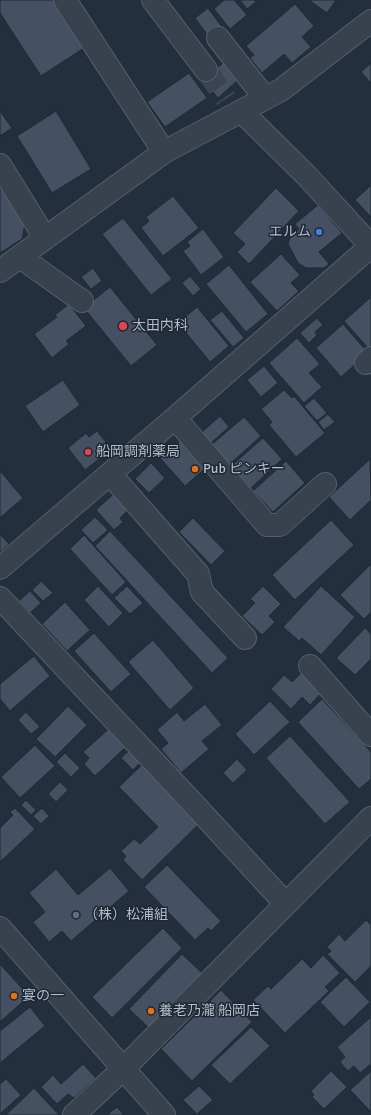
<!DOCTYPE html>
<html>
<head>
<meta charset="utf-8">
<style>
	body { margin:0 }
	canvas { display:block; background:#242f3e }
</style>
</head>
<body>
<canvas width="371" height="1115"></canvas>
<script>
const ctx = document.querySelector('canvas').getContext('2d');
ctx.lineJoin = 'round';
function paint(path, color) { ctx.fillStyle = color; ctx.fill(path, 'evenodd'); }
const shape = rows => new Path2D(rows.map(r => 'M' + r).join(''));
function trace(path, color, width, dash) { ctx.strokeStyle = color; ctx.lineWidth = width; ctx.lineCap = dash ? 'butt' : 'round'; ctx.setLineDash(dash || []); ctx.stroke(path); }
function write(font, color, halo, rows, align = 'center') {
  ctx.font = font + ' Signika,"Noto Sans JP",sans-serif'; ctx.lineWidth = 3; ctx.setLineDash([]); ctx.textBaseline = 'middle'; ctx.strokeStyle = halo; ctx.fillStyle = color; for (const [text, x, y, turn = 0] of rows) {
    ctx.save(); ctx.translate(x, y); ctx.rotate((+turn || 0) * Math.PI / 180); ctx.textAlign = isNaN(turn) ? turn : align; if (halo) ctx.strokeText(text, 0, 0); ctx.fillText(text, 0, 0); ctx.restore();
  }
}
const building = shape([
	[0,0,57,0,87,46,41,76,0,13,0,0],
	[224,0,234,0,247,15,230,29,214,9,224,0],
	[240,0,255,0,256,2,247,9,240,0],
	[309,0,336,0,327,13,309,0],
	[295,4,314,26,302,37,311,47,292,63,284,54,262,73,250,58,254,55,246,46,295,4],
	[208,8,222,27,209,37,195,18,208,8],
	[223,63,238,80,218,98,203,80,223,63],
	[371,63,371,83,361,72,371,63],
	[189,73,207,98,165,127,147,102,189,73],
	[0,111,12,128,0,136,0,111],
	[56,111,91,169,52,193,17,136,56,111],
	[0,174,26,218,22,239,0,253,0,174],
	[371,185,371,217,355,200,371,185],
	[276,188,299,211,249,264,237,252,245,244,233,233,276,188],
	[173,196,199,228,163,256,141,228,149,221,146,217,173,196],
	[318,205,342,233,319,252,329,264,324,268,306,268,298,263,288,244,290,237,299,229,295,224,318,205],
	[123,218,172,279,151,295,102,234,123,218],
	[203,229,224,257,201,275,183,251,190,246,187,242,203,229],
	[281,254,300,275,291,283,299,291,277,311,250,282,281,254],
	[229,265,268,314,246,332,206,284,229,265],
	[93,268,102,281,91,289,81,277,93,268],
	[190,276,201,289,193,296,182,283,190,276],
	[110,287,157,345,131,366,84,308,110,287],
	[371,297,371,346,368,348,344,321,371,297],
	[69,304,86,326,66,341,69,344,52,358,34,334,57,317,55,315,69,304],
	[197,307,229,346,210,362,178,323,197,307],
	[222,311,244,338,233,347,210,320,222,311],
	[317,318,323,325,315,332,317,335,309,343,300,333,317,318],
	[343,324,368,353,341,377,316,348,343,324],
	[297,338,320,364,309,373,322,387,304,403,269,363,297,338],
	[264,366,278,383,261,397,247,380,264,366],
	[63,380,80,405,43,432,25,406,63,380],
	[284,390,292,398,294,396,325,433,296,457,269,425,272,422,261,409,284,390],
	[314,398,327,413,317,421,304,406,314,398],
	[328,414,335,422,324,430,318,422,328,414],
	[220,416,229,427,211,443,201,433,220,416],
	[244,417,261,436,229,465,211,445,244,417],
	[97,431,106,442,98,449,103,456,85,470,68,448,86,433,89,437,97,431],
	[184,438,208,466,185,486,160,458,184,438],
	[263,438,282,459,250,489,230,467,263,438],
	[370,459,371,500,350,520,329,497,370,459],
	[286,461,305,483,273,512,253,491,286,461],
	[151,463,165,478,149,493,135,479,151,463],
	[0,471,23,498,0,518,0,471],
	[117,491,131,507,120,518,123,522,114,530,96,510,117,491],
	[95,517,108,530,93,543,81,530,95,517],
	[193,518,225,551,211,565,179,532,193,518],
	[331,520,354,545,295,600,272,575,331,520],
	[110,531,228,658,212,673,95,546,110,531],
	[0,534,9,544,0,552,0,534],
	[84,535,126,582,112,595,70,549,84,535],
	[371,564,371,612,364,619,340,595,371,564],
	[41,581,53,593,43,601,32,590,41,581],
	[98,586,123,613,109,627,84,600,98,586],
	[127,586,143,603,130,614,114,598,127,586],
	[263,586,281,604,269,616,275,622,262,635,242,616,255,603,250,599,263,586],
	[321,586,355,617,321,655,302,638,299,641,283,627,321,586],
	[30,591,41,603,30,613,19,601,30,591],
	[65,602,90,630,67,651,42,624,65,602],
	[365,628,371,634,371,659,355,675,336,658,365,628],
	[94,633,131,674,111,692,74,651,94,633],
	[153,640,194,688,170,710,128,662,153,640],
	[34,656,50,676,10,711,0,699,0,684,34,656],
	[304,670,324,690,310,705,302,697,291,709,271,689,284,675,292,682,304,670],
	[322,699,371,752,371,779,359,789,298,722,322,699],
	[270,701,290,722,254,755,235,734,270,701],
	[205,704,222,725,202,741,209,749,181,773,161,749,168,743,157,730,177,712,184,721,205,704],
	[68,706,87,725,55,757,36,739,68,706],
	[26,712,40,727,31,734,18,720,26,712],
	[112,726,129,744,95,776,84,764,89,758,83,752,112,726],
	[290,736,350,802,325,824,266,758,290,736],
	[35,745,55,766,20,798,1,777,35,745],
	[133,747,144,759,133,770,121,758,133,747],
	[65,753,80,768,71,777,56,762,65,753],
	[237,759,247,770,233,783,223,773,237,759],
	[147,760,204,819,142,880,123,860,126,856,121,851,134,839,140,844,158,827,119,787,147,760],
	[60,782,68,790,56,802,48,794,60,782],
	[26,800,36,810,31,815,21,805,26,800],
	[15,808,35,829,0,862,0,828,13,815,10,812,15,808],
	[42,808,49,816,41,824,33,816,42,808],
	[167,865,221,921,211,931,208,928,195,940,144,887,167,865],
	[110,868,129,891,71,941,62,931,49,942,33,922,45,912,29,893,56,869,78,895,110,868],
	[366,920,371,925,371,966,355,982,327,954,331,951,327,947,339,934,345,941,366,920],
	[163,928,182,948,112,1018,92,997,163,928],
	[182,954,203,974,149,1028,129,1009,182,954],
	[323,955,340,973,325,987,329,991,285,1033,253,1000,268,986,271,989,302,959,311,968,323,955],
	[0,964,29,996,0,1022,0,964],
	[346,977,370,1002,344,1027,320,1002,346,977],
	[221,990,252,1022,192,1081,161,1049,221,990],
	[30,1007,45,1026,0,1063,0,1031,30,1007],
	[371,1017,371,1064,360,1073,354,1066,348,1071,340,1062,345,1057,337,1047,371,1017],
	[251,1027,270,1046,230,1084,211,1065,251,1027],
	[83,1064,96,1078,74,1098,68,1094,57,1104,41,1087,53,1075,61,1084,83,1064],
	[331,1071,347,1087,324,1109,312,1097,314,1095,311,1091,331,1071],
	[371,1071,371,1112,350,1090,371,1071],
	[6,1079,21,1095,0,1114,0,1084,6,1079],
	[199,1086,213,1100,197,1114,183,1100,199,1086],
	[34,1088,59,1115,6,1115,34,1088],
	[117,1107,124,1115,107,1115,117,1107]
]);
const minorTunnel = shape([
	[206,70,226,99]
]);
const minor = shape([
	[65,0,164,152],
	[153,0,206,70],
	[218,38,265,98],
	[241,111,306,175,371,246],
	[0,165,45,238],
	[20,257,82,301],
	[0,271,164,152,281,90,371,21],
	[366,363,371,358],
	[175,418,267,525,280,525,325,484],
	[110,474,198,574,202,592,245,638],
	[0,568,175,418,371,246],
	[0,598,189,799,285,903],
	[310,666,371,735],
	[0,928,164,1115],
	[74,1115,123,1069,371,818]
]);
const markers = [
	[319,232,4,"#3f7fe0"],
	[123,326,5,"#e0444e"],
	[88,452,4,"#e0444e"],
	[195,469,4,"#e8710a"],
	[76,915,4,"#5c6f8a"],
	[14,996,4,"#e8710a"],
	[151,1011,4,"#e8710a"]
];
const poiNames = [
	["エルム",311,232,"right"],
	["太田内科",132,326],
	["船岡調剤薬局",96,452],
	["Pub ピンキー",203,469],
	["（株）松浦組",84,915],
	["宴の一",22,996],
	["養老乃瀧 船岡店",159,1011]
];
paint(building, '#455162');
trace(building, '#1f2835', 1);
trace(minorTunnel, '#3a4453', 22, [22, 11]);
trace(minor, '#565f6c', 24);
trace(minor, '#38414e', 22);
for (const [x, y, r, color] of markers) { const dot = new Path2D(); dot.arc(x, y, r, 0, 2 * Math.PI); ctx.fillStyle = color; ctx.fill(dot); trace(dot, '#1d2633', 1.5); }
write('14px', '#b4bcc9', '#1d2633', poiNames, 'left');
</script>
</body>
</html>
